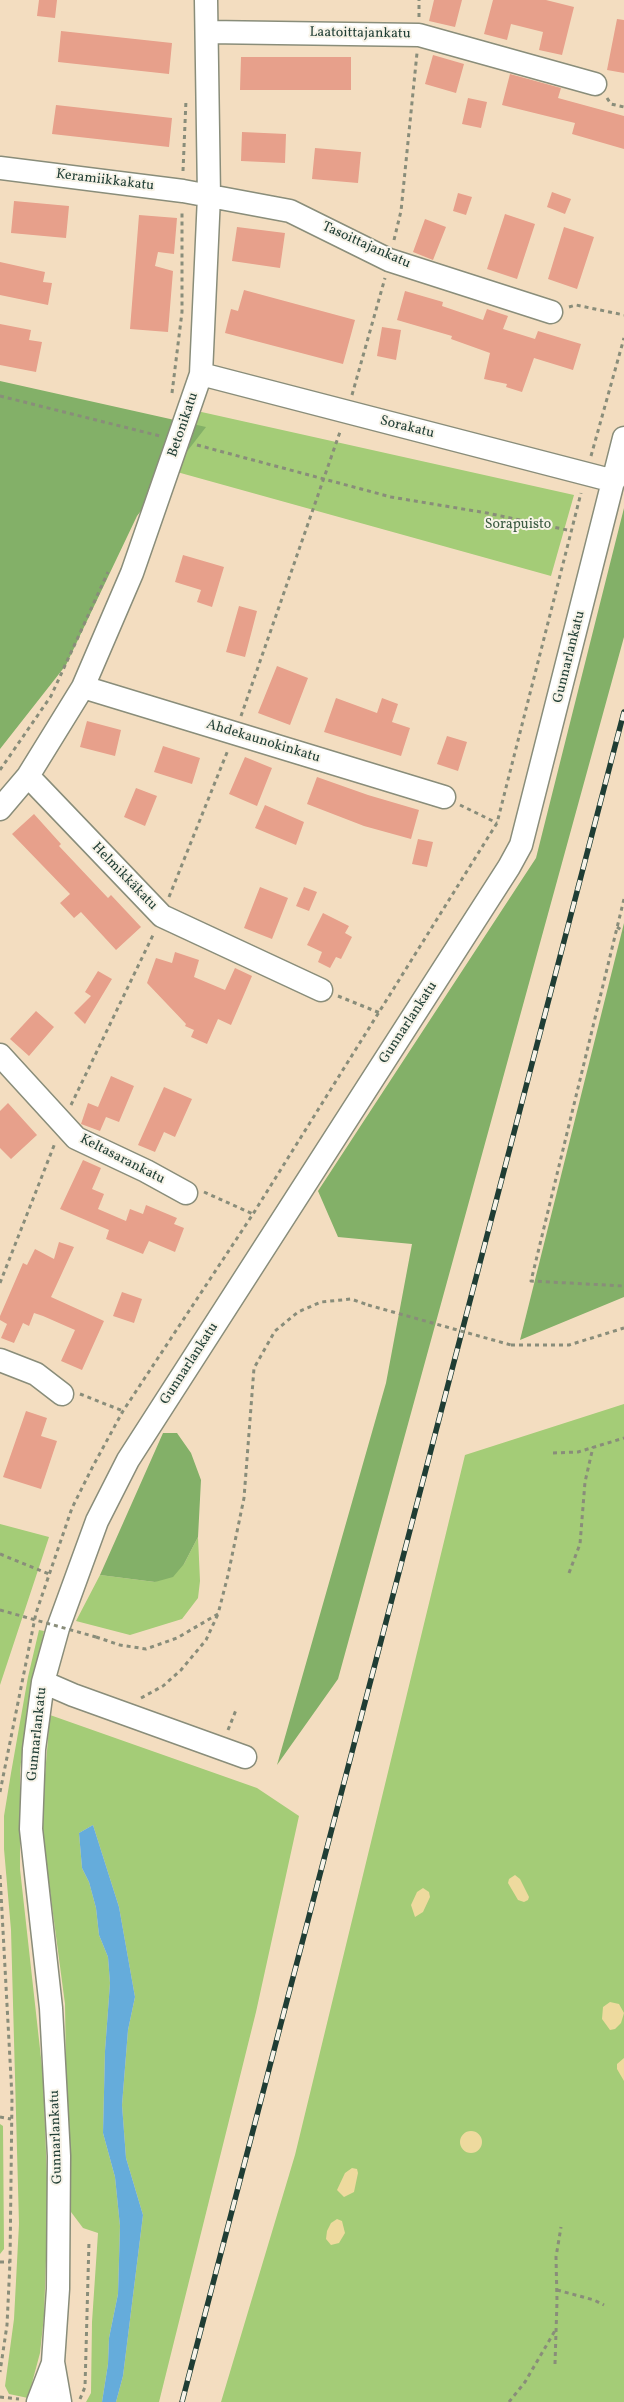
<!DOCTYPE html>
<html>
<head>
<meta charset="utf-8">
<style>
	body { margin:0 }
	canvas { display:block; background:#f3ddc0 }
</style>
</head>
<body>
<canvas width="624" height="2402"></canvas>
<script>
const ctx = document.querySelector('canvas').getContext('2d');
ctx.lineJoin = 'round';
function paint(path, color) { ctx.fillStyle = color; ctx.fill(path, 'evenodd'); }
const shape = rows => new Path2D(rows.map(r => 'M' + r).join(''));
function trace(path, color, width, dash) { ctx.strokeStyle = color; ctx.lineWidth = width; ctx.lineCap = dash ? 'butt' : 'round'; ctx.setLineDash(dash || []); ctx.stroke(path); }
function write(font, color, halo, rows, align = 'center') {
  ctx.font = font + ' Vollkorn,serif'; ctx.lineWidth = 4; ctx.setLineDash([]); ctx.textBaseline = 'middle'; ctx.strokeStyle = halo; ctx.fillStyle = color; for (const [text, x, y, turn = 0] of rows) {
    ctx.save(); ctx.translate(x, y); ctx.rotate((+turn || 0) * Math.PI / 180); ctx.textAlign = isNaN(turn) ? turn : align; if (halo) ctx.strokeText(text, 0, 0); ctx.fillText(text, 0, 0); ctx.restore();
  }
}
const green = shape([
	[197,411,574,495,551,576,177,472],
	[624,1404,624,2402,221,2402,295,2155,465,1455],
	[0,1524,49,1537,0,1685],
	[198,1537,200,1581,198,1598,182,1619,130,1635,76,1621,100,1575,155,1582,184,1564],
	[39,1630,44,1631,27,1711,20,1771,20,1869,43,2076,48,2203,44,2316,40,2353,28,2398,9,2394,5,2386,14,2319,19,2224,11,1930,4,1849,4,1816,11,1773,28,1677],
	[50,1715,257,1788,299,1816,256,2012,159,2402,116,2402,123,2376,143,2215,126,2158,122,2105,128,2030,135,1997,119,1907,93,1825,79,1833,82,1868,89,1882,96,1908,99,1935,108,1957,110,1983,105,2051,103,2133,115,2177,120,2226,118,2294,109,2338,108,2364,102,2402,86,2402,91,2393,92,2322,98,2233,83,2228,68,2208,65,2004,41,1823],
	[0,2124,3,2126,4,2249,0,2254]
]);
const forest = shape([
	[0,381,206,427,137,516,66,665,0,749],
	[624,508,624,637,338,1679,277,1765,386,1383,412,1244,338,1237,318,1191,536,858],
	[624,923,624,1297,520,1340],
	[163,1433,177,1433,191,1453,201,1480,198,1537,184,1564,173,1577,155,1582,100,1575]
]);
const sand = shape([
	[515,1875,520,1879,529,1897,528,1900,524,1902,518,1900,508,1883,509,1879],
	[423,1888,429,1892,430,1897,423,1912,415,1917,411,1905,417,1892],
	[610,2002,619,2004,624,2013,621,2023,615,2029,610,2030,602,2019,603,2007],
	[624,2058,624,2081,617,2069,617,2064],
	'460 2142a11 11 0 1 1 22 0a11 11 0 1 1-22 0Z',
	[352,2168,357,2169,358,2173,354,2192,344,2197,337,2190,345,2173],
	[337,2219,342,2221,345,2233,339,2243,331,2245,326,2239,327,2231,331,2223]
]);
const water = shape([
	[93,1825,119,1907,135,1997,128,2030,122,2105,126,2158,143,2215,123,2376,116,2402,102,2402,108,2364,109,2338,118,2294,120,2226,115,2177,103,2133,105,2051,110,1983,108,1957,99,1935,96,1908,89,1882,82,1868,79,1833]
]);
const building = shape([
	[39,0,57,0,55,18,37,16],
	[434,0,462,0,455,27,429,21],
	[493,0,546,0,574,7,562,55,539,50,543,32,511,24,507,40,484,34],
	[617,19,624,20,624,73,607,70],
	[61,31,172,43,169,74,58,62],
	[433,55,464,64,456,93,425,84],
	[241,57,351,57,351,90,240,90],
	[510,74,561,88,558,98,624,116,624,149,572,134,575,123,502,105],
	[468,98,487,102,481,128,462,124],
	[56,105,172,118,169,147,52,134],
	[242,132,286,134,285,163,241,161],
	[315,148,361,152,358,183,312,179],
	[552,192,571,199,565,214,547,207],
	[458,193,472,197,466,215,453,211],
	[14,201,69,206,66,238,11,233],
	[505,214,535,224,517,279,487,269],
	[139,215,177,218,174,254,158,252,155,266,173,271,168,332,130,329],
	[425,219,446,227,433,260,413,252],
	[237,227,285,233,280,268,232,261],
	[564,227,594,237,577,289,548,279],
	[0,262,45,272,43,282,52,283,48,305,0,295],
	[244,290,355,320,343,364,225,333,231,309,238,311],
	[405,291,443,302,442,306,483,320,487,309,508,316,503,329,535,339,538,331,581,344,573,370,534,358,522,392,506,387,507,384,484,379,490,353,451,339,452,336,397,320],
	[0,324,31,330,29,340,42,342,36,372,0,365],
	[382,327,401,330,396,360,377,356],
	[183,555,224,567,212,607,197,602,201,590,175,582],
	[239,606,257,611,245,657,226,652],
	[277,666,308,678,290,725,258,713],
	[336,698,377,713,382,698,398,704,392,722,410,728,401,756,324,732],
	[87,721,121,730,115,756,80,747],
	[447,736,467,742,458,771,437,764],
	[163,746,200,758,192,784,154,772],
	[245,757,272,768,257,806,229,794],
	[317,777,368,795,419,810,411,839,364,826,307,804],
	[136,788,157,796,145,826,124,817],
	[265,805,304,822,296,845,255,828],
	[34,814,61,844,59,846,108,898,111,895,141,927,116,950,81,912,74,918,60,903,70,894,12,834],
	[418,839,433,842,427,867,412,864],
	[260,887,288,898,272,939,244,928],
	[304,887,317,892,309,911,296,906],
	[323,913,349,926,345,933,352,937,341,959,336,957,330,968,318,962,322,952,307,945],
	[175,952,199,960,194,977,225,990,235,968,252,976,231,1025,218,1019,207,1044,191,1037,194,1030,185,1026,186,1024,147,983,156,958,172,963],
	[98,971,112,979,85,1024,74,1013,91,996,85,992],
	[36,1011,54,1027,29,1056,10,1039],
	[111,1076,134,1086,119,1122,106,1117,100,1131,81,1124,88,1103,98,1107],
	[164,1087,192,1099,175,1137,164,1132,155,1152,138,1145],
	[8,1103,37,1135,11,1159,0,1148,0,1111],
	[83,1160,101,1168,92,1189,104,1194,98,1209,126,1221,130,1209,143,1214,146,1205,177,1218,174,1224,184,1228,175,1252,149,1241,143,1254,106,1239,109,1230,60,1209],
	[59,1242,74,1247,51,1297,104,1321,82,1370,61,1361,75,1330,43,1316,34,1313,29,1326,23,1323,14,1343,1,1338,7,1324,0,1320,0,1316,23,1263,27,1265,35,1249,54,1259],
	[122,1292,142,1299,134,1323,113,1316],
	[26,1411,47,1418,41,1436,57,1441,41,1489,3,1477]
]);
const path = shape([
	[419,17,419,0],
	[607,98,611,104,624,107],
	[183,171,186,100],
	[394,240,401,211,417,53],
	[569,307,576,305,624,315],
	[172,393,182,312,182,210],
	[352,395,385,278],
	[0,396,160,436],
	[197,445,391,497,487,513,572,531],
	[591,456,624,338],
	[241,716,341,429],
	[0,770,51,696,108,572],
	[460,805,497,823],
	[169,897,228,750],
	[624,899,531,1281,624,1286],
	[617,927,624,932],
	[338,996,380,1013],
	[71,1105,154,933],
	[204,1192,253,1214],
	[0,1283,55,1143],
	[511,1345,569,1345,624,1328],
	[80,1394,123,1411],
	[553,1453,578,1452,624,1438],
	[0,1554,49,1574],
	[569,1573,580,1544,585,1482,593,1447],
	[96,1637,120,1645,146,1649,177,1638,218,1614,228,1575,244,1498,254,1368,275,1331,298,1312,321,1302,351,1299,368,1305],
	[141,1698,163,1686,181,1670,206,1640,218,1614],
	[228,1730,236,1710],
	[0,1792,36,1613,72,1508,93,1466,123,1411,253,1214,497,823,581,493],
	[0,1875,12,2097,10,2262,7,2325,0,2372],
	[0,2117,11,2119],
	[0,2262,10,2262],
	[557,2290,594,2300,604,2305],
	[555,2364,557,2301,556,2257,561,2227],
	[0,2397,19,2399],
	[80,2399,85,2387,89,2241],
	[509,2402,525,2382,556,2329]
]);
const minor = shape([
	[208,32,419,35,595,84],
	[0,168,183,191,290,211,389,260,551,312],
	[201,374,614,481],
	[83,687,444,797],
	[28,776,162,916,321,990],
	[0,809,28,776,83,687,132,573,201,374,209,196,206,0],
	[0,1055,76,1138,146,1171,186,1193],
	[0,1360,36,1374,62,1394],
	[43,1682,73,1695,245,1757],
	[38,2402,53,2363],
	[60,2402,53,2362,58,2289,59,2156,51,2008,31,1829,34,1749,43,1682,58,1628,97,1521,128,1460,509,867,521,845,624,438]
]);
const rail = shape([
	[182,2402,624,712]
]);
const pathBridge = shape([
	[368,1305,511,1345],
	[0,1610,96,1637]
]);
const streetNames = [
	["Laatoittajankatu",360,34,1],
	["Keramiikkakatu",105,181,7],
	["Tasoittajankatu",366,246,24],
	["Betonikatu",184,425,-71],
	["Sorakatu",407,428,14],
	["Gunnarlankatu",570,657,-76],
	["Ahdekaunokinkatu",263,742,17],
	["Helmikkäkatu",124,877,46],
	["Gunnarlankatu",409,1023,-57],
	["Keltasarankatu",122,1160,27],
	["Gunnarlankatu",190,1364,-57],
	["Gunnarlankatu",38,1734,-84],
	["Gunnarlankatu",57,2137,-92]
];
const parkNames = [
	["Sorapuisto",518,525]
];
paint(green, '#a4cc77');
paint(forest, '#83b068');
paint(sand, '#eeda9e');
paint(water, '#65acdb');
paint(building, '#e7a08b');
trace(minor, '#898d7a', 25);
trace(path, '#898d7a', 3, [4, 4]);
trace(minor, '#fff', 22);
trace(rail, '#1f3d34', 5.5);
trace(rail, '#f7f3e8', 4, [11]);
trace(pathBridge, '#898d7a', 3, [4, 4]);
write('14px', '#1f3d34', '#f7f3e8', streetNames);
write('14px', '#3a5a41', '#f7f3e8', parkNames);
</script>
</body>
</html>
